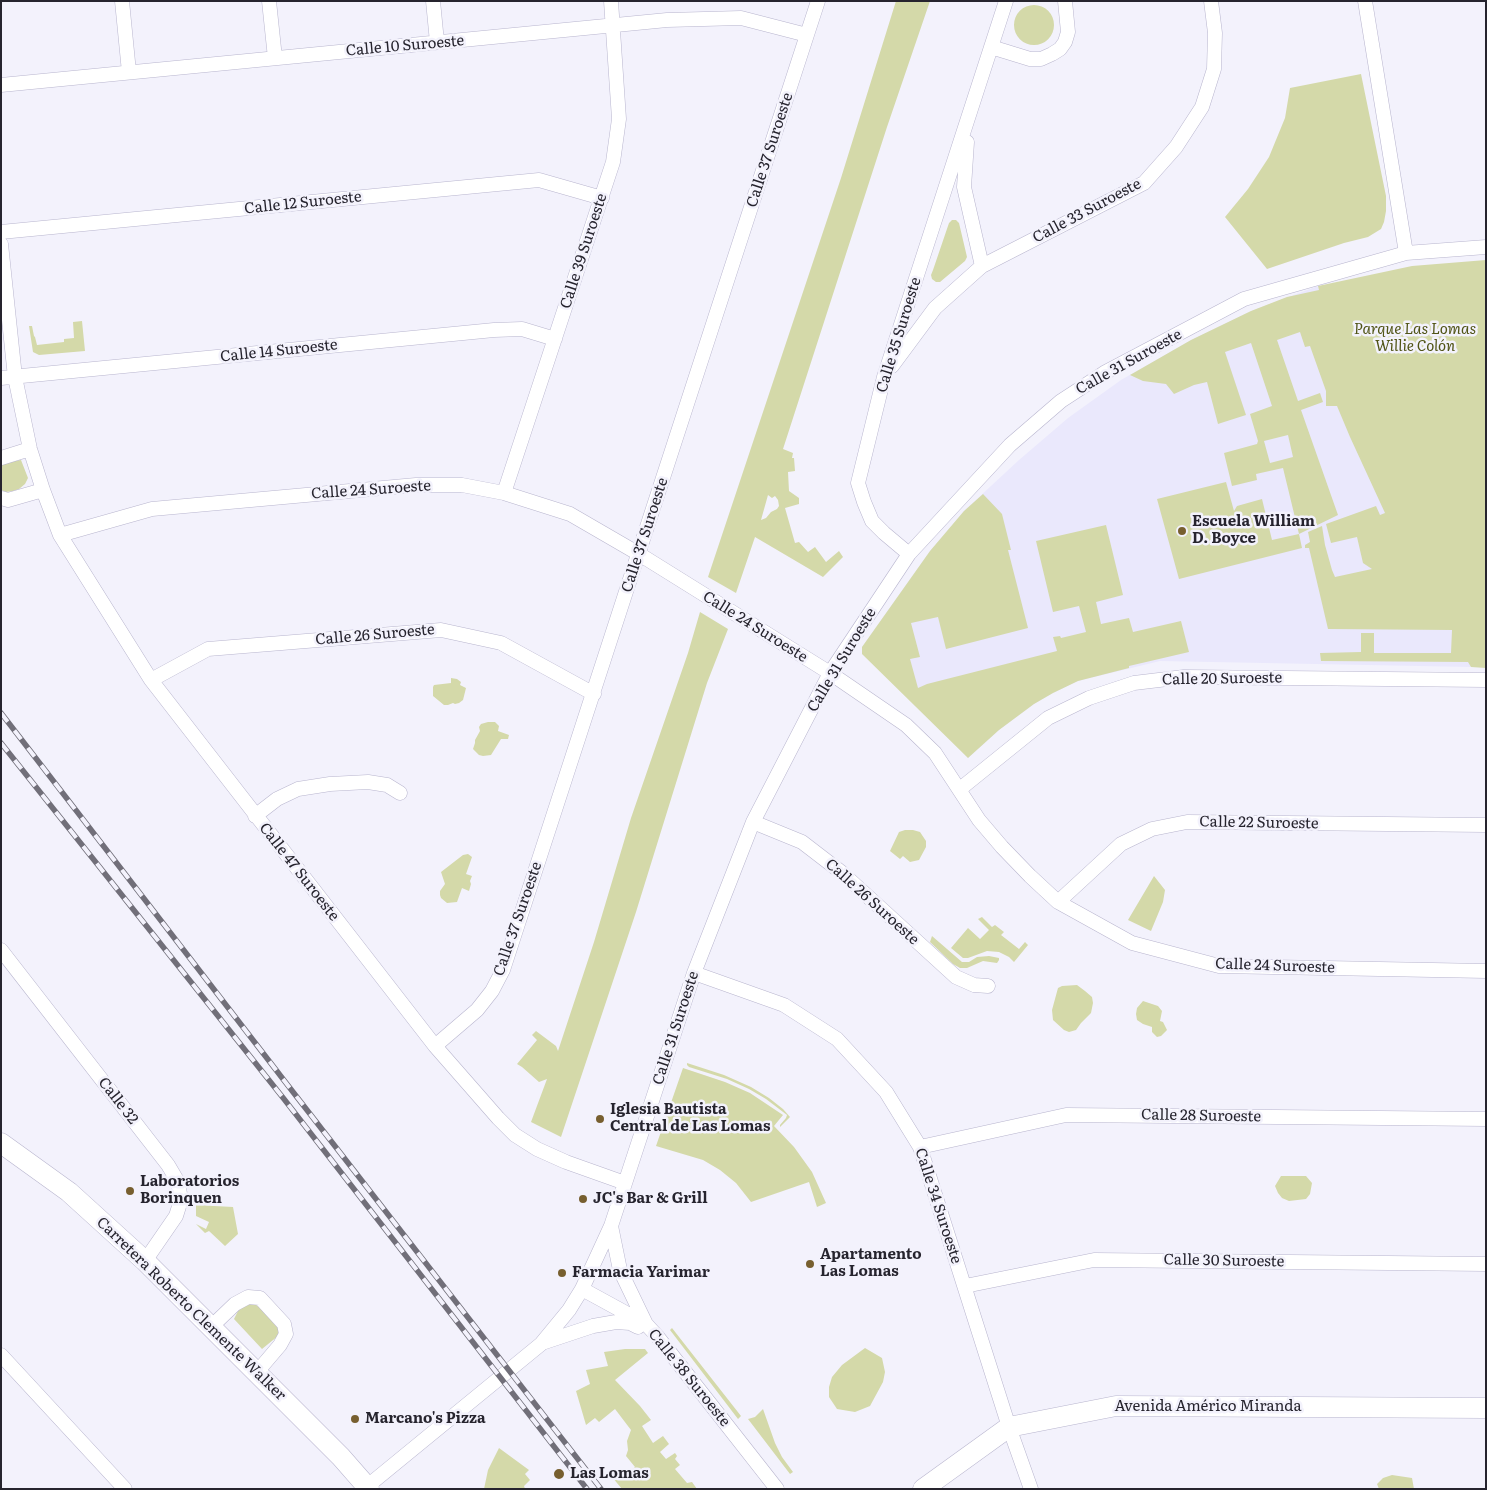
<!DOCTYPE html>
<html>
<head>
<meta charset="utf-8">
<style>
	body { margin:0 }
	#map { position:relative; width:1487px; height:1490px; overflow:hidden; background:#f3f2fc; font-family:Literata,serif }
	canvas { display:block }
	.frame { position:absolute; inset:0; border:2px solid #26242e; pointer-events:none }
</style>
</head>
<body>
<div id="map">
<canvas width="1487" height="1490"></canvas>
<div class="frame"></div>
</div>
<script>
const ctx = document.querySelector('canvas').getContext('2d');
ctx.lineJoin = 'round';
function paint(path, color) { ctx.fillStyle = color; ctx.fill(path, 'evenodd'); }
const shape = rows => new Path2D(rows.map(r => 'M' + r).join(''));
function trace(path, color, width, dash) { ctx.strokeStyle = color; ctx.lineWidth = width; ctx.lineCap = dash ? 'butt' : 'round'; ctx.setLineDash(dash || []); ctx.stroke(path); }
function write(font, color, halo, rows, align = 'center') {
  ctx.font = font + ' Literata,serif'; ctx.lineWidth = 5; ctx.setLineDash([]); ctx.textBaseline = 'middle'; ctx.strokeStyle = halo; ctx.fillStyle = color; for (const [text, x, y, turn = 0] of rows) {
    ctx.save(); ctx.translate(x, y); ctx.rotate((+turn || 0) * Math.PI / 180); ctx.textAlign = isNaN(turn) ? turn : align; if (halo) ctx.strokeText(text, 0, 0); ctx.fillText(text, 0, 0); ctx.restore();
  }
}
const built = shape([
	[1318,286,1471,667,1160,661,1078,681,1053,693,1034,704,999,730,968,758,862,647,930,551,964,511,1019,460,1068,418,1121,380,1191,340,1251,311]
]);
const green = shape([
	[896,1,930,1,887,127,783,449,793,453,792,458,794,458,795,471,788,472,789,491,799,498,799,504,785,508,795,543,799,542,808,552,815,547,826,562,839,551,843,557,823,577,755,537,736,593,708,577,841,178],
	[768,495,772,498,775,496,778,500,779,506,777,509,771,512,766,518,761,520],
	'1014 25a20 20 0 1 1 40 0a20 20 0 1 1-40 0Z',
	[1361,74,1386,196,1386,211,1384,222,1381,229,1368,237,1344,243,1267,269,1225,217,1248,189,1269,157,1285,118,1290,88],
	[952,220,956,220,959,223,967,257,965,261,940,282,936,282,932,279,931,275,933,270,949,223],
	[1486,260,1486,668,1471,667,1468,662,1321,661,1320,653,1361,652,1361,633,1374,633,1374,653,1451,653,1452,630,1328,629,1309,548,1305,548,1305,545,1310,542,1308,532,1322,526,1325,545,1332,570,1335,577,1372,569,1363,563,1357,537,1331,543,1326,524,1376,506,1380,515,1385,513,1350,437,1337,406,1326,406,1326,391,1310,346,1305,347,1300,332,1277,340,1298,401,1320,393,1323,402,1301,410,1338,515,1299,534,1302,548,1179,579,1157,499,1226,482,1234,511,1237,506,1262,499,1272,540,1299,534,1283,468,1256,474,1257,480,1232,486,1224,453,1257,444,1258,441,1250,414,1272,406,1251,343,1225,352,1246,415,1221,423,1218,424,1207,382,1194,385,1174,394,1166,384,1143,381,1130,375,1191,340,1251,311,1287,297,1319,290,1318,286,1412,266],
	[1288,435,1293,457,1270,463,1264,441],
	[82,321,85,351,39,355,33,352,29,326,32,326,34,336,35,337,37,345,64,342,64,339,74,338,73,322],
	[21,460,28,478,25,484,19,489,13,491,6,492,1,490,1,465,13,461],
	[983,494,1002,514,1011,550,1008,550,1028,628,946,649,938,617,911,623,920,657,910,659,918,688,927,684,1057,651,1053,637,1060,636,1061,638,1086,632,1079,606,1053,612,1036,541,1106,525,1123,595,1096,602,1101,624,1129,618,1133,632,1181,621,1189,652,1129,666,1129,668,1078,681,1053,693,1034,704,999,730,968,758,862,654,862,647,930,551,964,511],
	[700,612,728,629,707,683,636,912,561,1137,531,1122,547,1079,539,1082,522,1067,517,1064,537,1040,532,1035,536,1031,556,1046,558,1051,594,942,631,818,688,653],
	[451,678,457,679,461,682,460,685,466,688,463,700,459,703,455,704,453,703,448,705,444,705,433,696,433,687,434,685,451,683],
	[488,722,495,722,499,726,498,731,509,735,508,739,501,739,491,755,483,756,479,755,473,749,475,743,475,740,480,731,479,727,481,724],
	[905,830,913,830,920,832,926,841,926,847,919,860,910,862,903,856,900,859,890,851,899,832],
	[468,854,472,857,466,874,472,876,470,881,471,884,469,891,462,888,457,902,447,903,441,898,440,895,440,891,445,884,441,872,463,855],
	[1154,876,1165,890,1163,902,1151,931,1128,920],
	[982,917,992,927,995,925,1004,932,1001,935,1019,949,1025,942,1028,945,1014,962,1009,957,999,952,987,951,968,958,963,958,951,948,968,928,980,939,989,930,978,919],
	[932,936,962,962,969,962,977,957,989,956,999,958,999,960,997,963,983,961,967,968,960,968,953,964,930,942],
	[1077,985,1085,991,1092,997,1093,1003,1091,1013,1081,1023,1076,1030,1069,1032,1064,1030,1053,1020,1052,1010,1058,988,1062,986],
	[1143,1001,1158,1006,1162,1011,1160,1021,1163,1022,1167,1030,1161,1036,1157,1037,1152,1032,1152,1027,1143,1024,1137,1020,1136,1014,1137,1008],
	[687,1063,724,1075,751,1087,769,1098,783,1109,790,1117,780,1127,780,1125,786,1118,787,1115,766,1099,749,1089,727,1079,689,1067,687,1065],
	[683,1068,725,1082,750,1093,783,1115,774,1126,794,1147,812,1172,826,1203,817,1207,809,1182,751,1202,736,1183,720,1170,703,1160,656,1146],
	[1281,1176,1306,1176,1312,1183,1310,1194,1306,1199,1289,1201,1282,1198,1278,1193,1275,1186],
	[196,1205,233,1207,238,1234,225,1246,209,1231,205,1233,196,1224,206,1229,209,1222,196,1216],
	[250,1304,255,1304,261,1309,279,1329,278,1336,262,1349,234,1319,238,1311,245,1305],
	[672,1328,741,1416,738,1419,670,1330],
	[865,1348,882,1358,885,1372,883,1382,870,1406,855,1412,837,1409,829,1397,829,1387,832,1377,842,1365],
	[625,1349,645,1349,648,1353,615,1380,640,1406,651,1420,642,1426,653,1443,663,1436,669,1444,660,1452,666,1459,675,1453,677,1456,675,1459,680,1465,675,1469,687,1483,692,1482,697,1489,622,1489,612,1477,616,1473,620,1479,635,1467,626,1456,628,1450,627,1441,631,1430,615,1409,599,1422,595,1418,586,1425,576,1391,590,1384,586,1370,608,1366,604,1352],
	[763,1409,775,1443,782,1457,793,1472,790,1474,748,1419,755,1417],
	[499,1448,529,1470,525,1474,530,1480,524,1486,525,1489,484,1489,488,1470],
	[1392,1475,1412,1478,1414,1489,1379,1489,1377,1484,1383,1478]
]);
const street = shape([
	[122,1,129,72],
	[269,1,275,58],
	[433,1,437,42],
	[1365,1,1406,253],
	[991,47,1030,59,1041,59,1052,54,1060,49,1065,42,1068,32,1065,1],
	[1,85,667,20,741,18,807,35],
	[967,142,964,187,982,266],
	[1,232,539,180,602,198],
	[1,244,15,377,30,449,43,490,60,535,151,680,435,1046,498,1118,515,1135,537,1149,566,1162,625,1183],
	[892,366,935,308,982,266,1144,183,1176,147,1202,107,1214,69,1215,33,1211,1],
	[1,378,494,330,522,329,555,339],
	[1,458,30,449],
	[504,493,613,162,619,119,611,1],
	[1,498,8,500,43,490],
	[60,535,152,509,416,485,462,485,504,493,570,514,639,554,830,673,906,725,935,753,979,820,1002,847,1030,876,1058,902,1132,943,1219,966,1486,971],
	[909,554,884,533,872,521,864,502,858,483,884,377,1006,1],
	[151,680,208,649,441,630,501,643,594,694],
	[960,789,1048,718,1089,698,1134,683,1184,677,1486,680],
	[255,816,277,799,298,789,330,784,368,782,387,785,400,793],
	[753,822,802,842,841,872,956,977,974,985,988,986],
	[1058,902,1121,844,1152,829,1187,822,1486,825],
	[1,950,168,1165,178,1182,181,1200,176,1216,145,1261],
	[694,973,784,1005,837,1039,886,1092,920,1147,1009,1427,1031,1489],
	[435,1046,477,1010,492,991,503,970,818,1],
	[920,1147,1066,1115,1486,1119],
	[611,1226,620,1270,646,1324],
	[965,1286,1094,1260,1486,1264],
	[582,1289,646,1324,657,1336,777,1489],
	[211,1327,235,1304,248,1297,260,1298,284,1324,286,1334,280,1345,257,1372],
	[542,1343,593,1326,616,1322,630,1323,638,1327],
	[1,1355,125,1489],
	[364,1489,541,1344,569,1310,582,1289,611,1226,694,973,753,822,830,673,909,554,1010,445,1061,401,1104,373,1244,299,1406,253,1486,247]
]);
const secondary = shape([
	[1,1143,69,1192,145,1261,341,1457,369,1489],
	[923,1489,1009,1427,1116,1406,1486,1408]
]);
const rail = shape([
	[1,713,293,1092,601,1489],
	[1,743,284,1099,587,1489]
]);
const markers = [
	[1182,531,5,"#775f2f"],
	[600,1119,5,"#775f2f"],
	[130,1191,5,"#775f2f"],
	[583,1199,5,"#775f2f"],
	[810,1264,5,"#775f2f"],
	[562,1273,5,"#775f2f"],
	[355,1419,5,"#775f2f"],
	[559,1474,6,"#775f2f"]
];
const streetNames = [
	["Calle 10 Suroeste",405,46,-5],
	["Calle 37 Suroeste",770,150,-72],
	["Calle 12 Suroeste",303,203,-6],
	["Calle 33 Suroeste",1087,211,-28],
	["Calle 39 Suroeste",584,251,-72],
	["Calle 35 Suroeste",899,335,-73],
	["Calle 14 Suroeste",279,351,-6],
	["Calle 31 Suroeste",1129,362,-29],
	["Calle 24 Suroeste",371,490,-4],
	["Calle 37 Suroeste",645,535,-72],
	["Calle 24 Suroeste",755,627,32],
	["Calle 26 Suroeste",375,635,-5],
	["Calle 31 Suroeste",842,660,-59],
	["Calle 20 Suroeste",1222,679,-1],
	["Calle 22 Suroeste",1259,823,1],
	["Calle 47 Suroeste",299,872,52],
	["Calle 26 Suroeste",872,902,42],
	["Calle 37 Suroeste",518,919,-71],
	["Calle 24 Suroeste",1275,966,2],
	["Calle 31 Suroeste",676,1028,-72],
	["Calle 32",118,1101,52],
	["Calle 28 Suroeste",1201,1116,1],
	["Calle 34 Suroeste",938,1206,72],
	["Calle 30 Suroeste",1224,1261,1],
	["Carretera Roberto Clemente Walker",191,1309,44],
	["Calle 38 Suroeste",689,1378,51],
	["Avenida Américo Miranda",1208,1407]
];
const parkNames = [
	["Parque Las Lomas",1415,330],
	["Willie Colón",1415,347]
];
const poiNames = [
	["Escuela William",1192,522],
	["D. Boyce",1192,539],
	["Iglesia Bautista",610,1110],
	["Central de Las Lomas",610,1127],
	["Laboratorios",140,1182],
	["Borinquen",140,1199],
	["JC's Bar & Grill",593,1199],
	["Apartamento",820,1255],
	["Las Lomas",820,1272],
	["Farmacia Yarimar",572,1273],
	["Marcano's Pizza",365,1419],
	["Las Lomas",570,1474]
];
paint(built, '#eae8fc');
paint(green, '#d4d9a9');
trace(street, '#b8b5ce', 15);
trace(secondary, '#b8b5ce', 21);
trace(street, '#fff', 14);
trace(secondary, '#fff', 20);
trace(rail, '#716f79', 5.5);
trace(rail, '#f3f2fc', 4, [11]);
for (const [x, y, r, color] of markers) { const dot = new Path2D(); dot.arc(x, y, r, 0, 2 * Math.PI); ctx.fillStyle = color; ctx.fill(dot); trace(dot, '#f3f2fc', 2); }
write('15px', '#26242e', '#f3f2fc', streetNames);
write('italic 15px', '#505415', '#f3f2fc', parkNames);
write('bold 15px', '#26242e', '#f3f2fc', poiNames, 'left');
</script>
</body>
</html>
